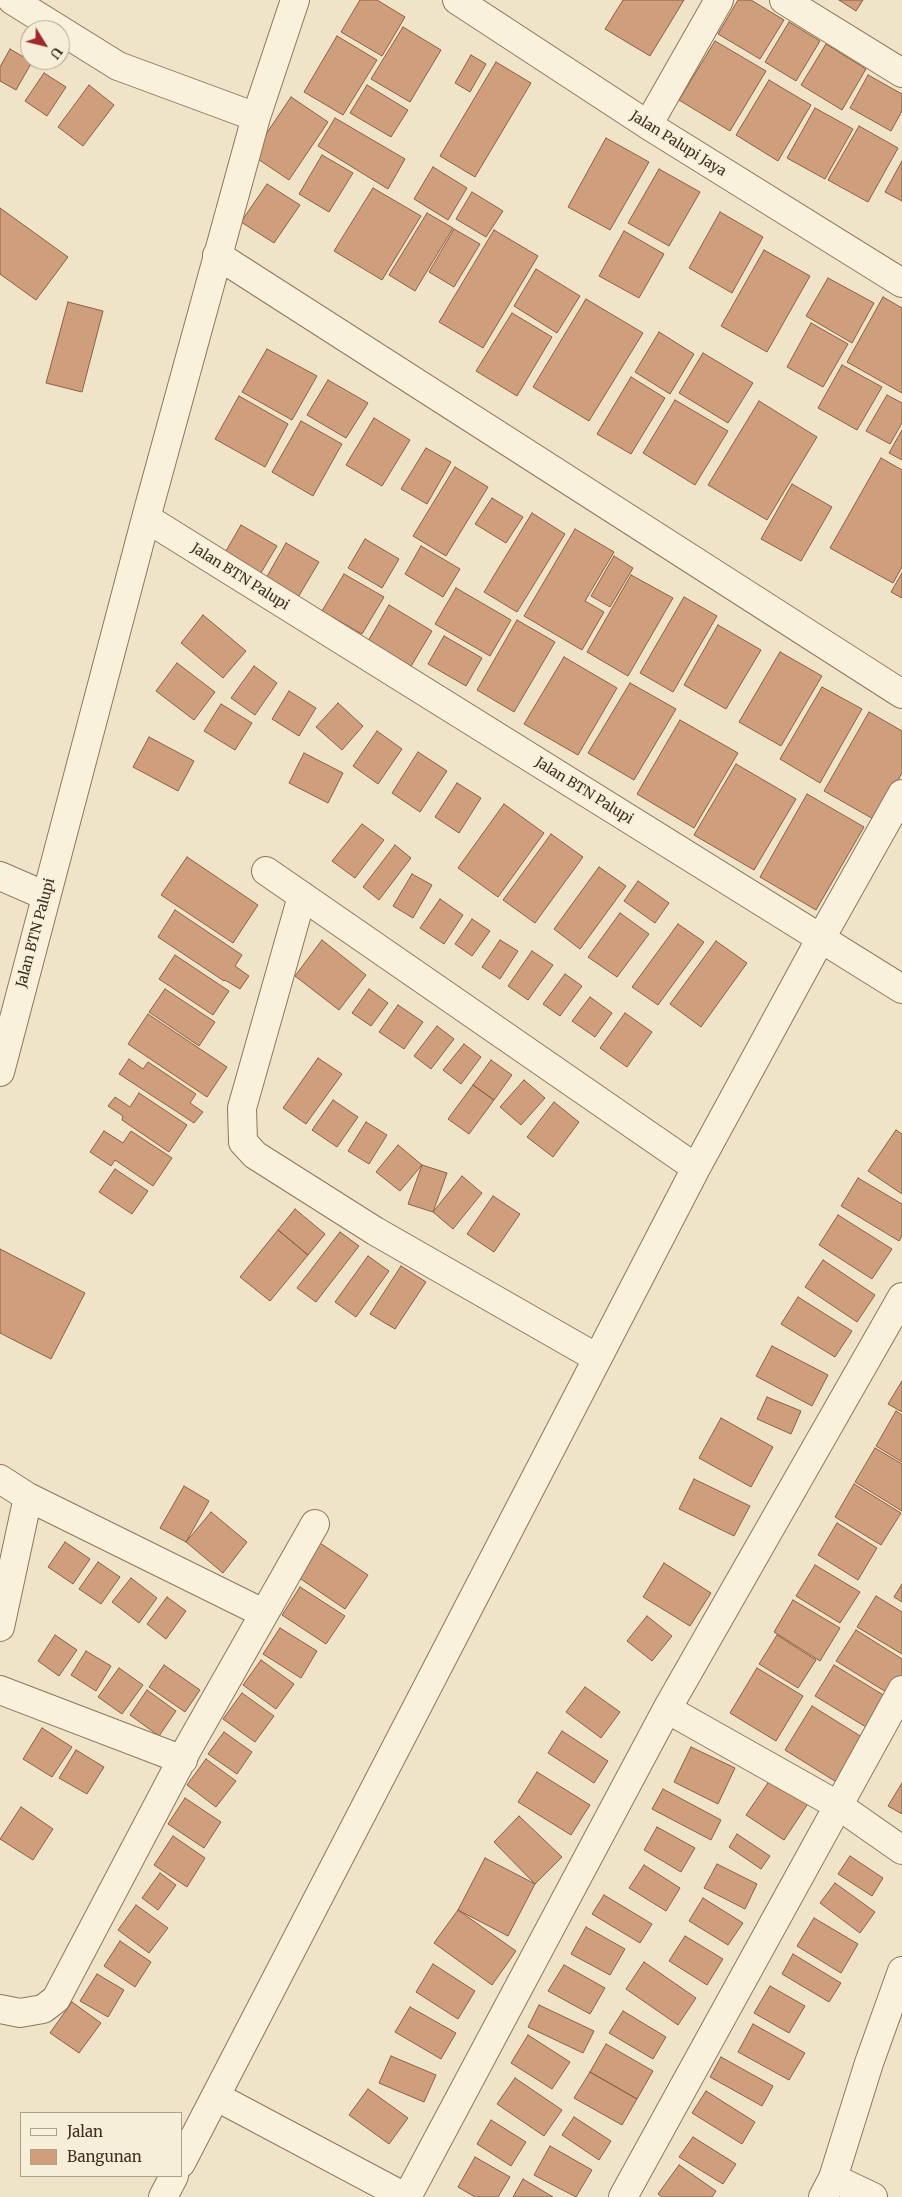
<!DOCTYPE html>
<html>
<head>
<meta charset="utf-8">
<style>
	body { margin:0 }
	#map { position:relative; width:902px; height:2197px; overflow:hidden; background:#f0e4c8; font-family:Merriweather,serif }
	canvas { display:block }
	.legend { position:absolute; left:20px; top:2112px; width:162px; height:65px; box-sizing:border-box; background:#f7eed8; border:1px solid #ada18e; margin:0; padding:6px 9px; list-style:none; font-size:15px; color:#3d2e20 }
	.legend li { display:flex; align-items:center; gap:10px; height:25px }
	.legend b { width:25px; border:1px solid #ada18e }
	.north { position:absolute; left:20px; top:20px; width:50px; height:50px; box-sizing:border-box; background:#f7eed8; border:1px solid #ada18e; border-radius:50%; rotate:126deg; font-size:14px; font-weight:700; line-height:20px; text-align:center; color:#3d2e20 }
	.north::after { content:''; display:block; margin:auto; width:18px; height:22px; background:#9e2a2b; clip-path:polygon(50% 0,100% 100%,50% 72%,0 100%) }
</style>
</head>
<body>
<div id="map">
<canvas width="902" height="2197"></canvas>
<ul class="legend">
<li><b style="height:6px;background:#faf1dc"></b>Jalan</li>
<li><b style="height:14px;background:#cf9f7d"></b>Bangunan</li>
</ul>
<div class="north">U</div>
</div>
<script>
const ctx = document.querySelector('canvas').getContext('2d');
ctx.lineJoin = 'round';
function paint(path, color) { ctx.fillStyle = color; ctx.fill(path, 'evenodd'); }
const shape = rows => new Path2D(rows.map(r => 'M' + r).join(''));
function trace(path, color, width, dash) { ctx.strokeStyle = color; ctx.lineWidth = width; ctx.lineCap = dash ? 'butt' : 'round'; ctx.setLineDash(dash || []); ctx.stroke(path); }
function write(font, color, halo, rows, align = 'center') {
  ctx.font = font + ' Merriweather,serif'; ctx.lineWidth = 4; ctx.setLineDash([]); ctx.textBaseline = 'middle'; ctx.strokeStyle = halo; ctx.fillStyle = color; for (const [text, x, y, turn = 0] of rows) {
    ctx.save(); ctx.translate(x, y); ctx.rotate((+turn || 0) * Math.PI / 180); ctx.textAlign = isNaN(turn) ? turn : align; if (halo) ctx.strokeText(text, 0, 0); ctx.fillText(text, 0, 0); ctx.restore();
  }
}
const building = shape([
	[360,0,377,0,405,17,382,56,341,32,360,0],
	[623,0,684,0,650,56,605,29,623,0],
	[738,0,751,0,784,20,760,59,718,34,738,0],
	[839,0,863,0,856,11,839,0],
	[789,22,820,41,796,81,765,62,789,22],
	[403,27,441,50,410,102,371,79,403,27],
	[337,36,377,60,343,115,304,92,337,36],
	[715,41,766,71,730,131,679,100,715,41],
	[826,44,866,69,842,110,801,85,826,44],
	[10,49,32,62,16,90,0,81,0,67,10,49],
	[471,55,486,64,470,92,455,83,471,55],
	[496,62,531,83,475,177,440,156,496,62],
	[44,73,66,87,47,116,25,101,44,73],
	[868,75,902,94,902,111,891,131,850,108,868,75],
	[769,80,811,105,778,161,736,135,769,80],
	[89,85,114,105,83,146,58,127,89,85],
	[367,85,408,110,391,137,350,113,367,85],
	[291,97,328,122,289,180,252,155,291,97],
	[815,108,853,129,825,179,787,158,815,108],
	[335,118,405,159,388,189,318,146,335,118],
	[859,126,898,148,868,202,828,180,859,126],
	[606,138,649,162,610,230,568,207,606,138],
	[322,155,353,173,329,212,299,194,322,155],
	[902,161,902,201,885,192,902,161],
	[433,167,467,188,448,220,414,199,433,167],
	[659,169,700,192,669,246,628,223,659,169],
	[267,184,300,205,274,243,241,222,267,184],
	[373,188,421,216,382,280,334,251,373,188],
	[472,192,503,211,486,237,456,219,472,192],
	[0,208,68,257,36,300,0,274,0,208],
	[720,212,763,237,732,293,689,268,720,212],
	[427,213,453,228,415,291,389,275,427,213],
	[454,229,480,244,454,287,429,272,454,229],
	[494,230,538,256,483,348,439,322,494,230],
	[624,231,664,254,639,298,599,276,624,231],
	[764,250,810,276,767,352,721,326,764,250],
	[536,269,580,296,557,333,514,306,536,269],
	[828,278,874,303,852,343,806,316,828,278],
	[883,297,902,308,902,393,847,362,883,297],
	[586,299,643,333,589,421,533,387,586,299],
	[68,302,103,311,82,392,46,383,68,302],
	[512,313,552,337,517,396,476,371,512,313],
	[811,323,848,344,823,387,787,367,811,323],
	[659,332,694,354,670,394,635,372,659,332],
	[267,349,317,376,292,420,242,392,267,349],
	[703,353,753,383,728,423,679,393,703,353],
	[842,365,882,387,857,430,818,408,842,365],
	[631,377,665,398,631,454,597,434,631,377],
	[328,380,368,403,346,438,307,415,328,380],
	[887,395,902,403,902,423,890,444,866,431,887,395],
	[239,396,288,424,265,467,215,439,239,396],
	[675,400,728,431,695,485,643,453,675,400],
	[759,401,817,437,767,520,708,485,759,401],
	[374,418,410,440,382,486,346,465,374,418],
	[301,421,342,444,313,496,272,472,301,421],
	[902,430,902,460,889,453,902,430],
	[426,448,451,462,427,504,401,489,426,448],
	[881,458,902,470,902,567,893,583,830,548,881,458],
	[455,467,488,487,446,556,413,536,455,467],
	[792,484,832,507,801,561,761,539,792,484],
	[492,498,523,517,506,543,475,524,492,498],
	[532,513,565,534,517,612,484,592,532,513],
	[241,525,277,546,259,576,223,556,241,525],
	[575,529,614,552,585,601,604,612,582,650,524,616,575,529],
	[365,539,399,559,382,588,348,568,365,539],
	[286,543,319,562,297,599,265,580,286,543],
	[421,546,460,569,443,597,405,574,421,546],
	[614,556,633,568,610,607,591,596,614,556],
	[902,573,902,598,891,592,902,573],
	[344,574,384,597,362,634,322,611,344,574],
	[631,575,673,598,628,676,587,652,631,575],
	[456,588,511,620,490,656,435,624,456,588],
	[684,597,717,616,673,692,640,673,684,597],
	[389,605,432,631,407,673,364,648,389,605],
	[203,615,246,651,223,678,181,643,203,615],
	[517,620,555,642,514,712,477,690,517,620],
	[718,625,761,650,726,709,684,685,718,625],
	[444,636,482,658,466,686,428,664,444,636],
	[780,652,822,676,781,746,739,722,780,652],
	[564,657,617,688,578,755,524,724,564,657],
	[177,663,215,692,194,720,156,691,177,663],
	[254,666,277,683,255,715,231,698,254,666],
	[630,683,676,709,634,780,588,753,630,683],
	[822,687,862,709,820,783,780,759,822,687],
	[289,691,316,708,299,736,272,719,289,691],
	[338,703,363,726,342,750,316,727,338,703],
	[221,704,252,723,235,750,204,731,221,704],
	[869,712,902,731,902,773,875,820,824,791,869,712],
	[680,720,738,753,694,828,637,794,680,720],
	[377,731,402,749,378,784,353,766,377,731],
	[149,737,194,761,178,791,133,767,149,737],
	[418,752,447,771,420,812,392,793,418,752],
	[304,753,343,773,328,803,289,783,304,753],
	[736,764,796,799,754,870,694,835,736,764],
	[457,783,481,798,459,833,435,817,457,783],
	[807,794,864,827,816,910,760,877,807,794],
	[504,804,544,833,498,897,458,868,504,804],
	[362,824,384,840,355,878,332,861,362,824],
	[551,834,583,857,535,923,503,900,551,834],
	[395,845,411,858,379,900,363,887,395,845],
	[187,857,258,905,233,943,161,895,187,857],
	[599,867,626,886,580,949,554,929,599,867],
	[412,874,432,885,413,918,393,906,412,874],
	[638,881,669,903,655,923,624,901,638,881],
	[440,899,463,915,444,944,420,928,440,899],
	[175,910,242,955,235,966,249,976,240,989,225,980,224,981,158,937,175,910],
	[620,913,649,934,617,977,588,957,620,913],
	[472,919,490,931,472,956,455,944,472,919],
	[678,924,704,942,658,1005,632,987,678,924],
	[322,940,366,975,339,1010,295,976,322,940],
	[500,940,518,951,500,979,482,967,500,940],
	[716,941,747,963,701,1027,670,1004,716,941],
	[532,951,553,965,528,1000,508,986,532,951],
	[175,955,229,991,213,1015,159,979,175,955],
	[565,974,582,986,560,1016,543,1004,565,974],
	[165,989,215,1022,199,1046,149,1012,165,989],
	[369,989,388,1003,371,1026,352,1013,369,989],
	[590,997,612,1013,595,1037,572,1021,590,997],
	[398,1005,423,1022,404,1049,379,1032,398,1005],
	[625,1013,652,1032,627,1067,600,1048,625,1013],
	[148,1014,227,1067,207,1097,128,1044,148,1014],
	[437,1026,454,1039,431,1069,414,1056,437,1026],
	[464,1044,481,1057,461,1084,443,1070,464,1044],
	[318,1058,342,1074,306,1124,283,1108,318,1058],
	[129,1059,143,1069,148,1062,196,1094,190,1103,203,1112,194,1123,119,1074,129,1059],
	[491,1060,512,1075,494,1100,473,1085,491,1060],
	[524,1080,545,1098,521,1125,500,1107,524,1080],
	[473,1085,494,1100,469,1134,448,1119,473,1085],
	[139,1093,187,1125,169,1152,122,1120,123,1116,108,1106,115,1097,130,1107,139,1093],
	[333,1100,358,1117,337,1147,312,1130,333,1100],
	[554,1102,579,1122,553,1157,527,1137,554,1102],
	[366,1122,387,1135,369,1164,348,1151,366,1122],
	[896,1130,902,1134,902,1194,868,1171,896,1130],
	[104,1131,123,1143,131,1131,172,1158,153,1186,115,1160,111,1166,90,1152,104,1131],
	[398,1145,422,1165,400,1191,376,1172,398,1145],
	[422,1165,447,1173,433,1212,408,1204,422,1165],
	[115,1169,148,1191,132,1214,99,1192,115,1169],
	[462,1176,482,1193,453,1229,433,1212,462,1176],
	[858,1178,902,1204,902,1236,899,1241,841,1206,858,1178],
	[493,1196,520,1214,494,1252,467,1234,493,1196],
	[295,1209,325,1234,308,1255,278,1230,295,1209],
	[838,1215,892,1249,872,1279,819,1245,838,1215],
	[278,1230,308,1255,270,1301,240,1277,278,1230],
	[340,1232,359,1246,316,1302,297,1288,340,1232],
	[0,1249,85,1293,51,1359,0,1333,0,1249],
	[368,1256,389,1271,356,1317,335,1302,368,1256],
	[823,1260,875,1295,857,1322,805,1287,823,1260],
	[401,1266,426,1282,395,1329,370,1314,401,1266],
	[798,1297,852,1331,835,1357,781,1324,798,1297],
	[772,1346,828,1375,812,1406,756,1376,772,1346],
	[902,1381,902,1412,888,1404,902,1381],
	[767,1397,801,1411,791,1434,757,1419,767,1397],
	[896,1411,902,1415,902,1462,876,1446,896,1411],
	[721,1418,773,1447,751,1487,699,1458,721,1418],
	[875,1448,902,1464,902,1511,855,1482,875,1448],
	[694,1479,750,1506,734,1536,679,1509,694,1479],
	[854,1484,901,1513,881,1545,835,1517,854,1484],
	[184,1486,209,1501,186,1542,160,1528,184,1486],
	[211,1512,247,1542,223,1573,186,1542,211,1512],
	[837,1523,877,1548,858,1580,818,1555,837,1523],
	[317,1541,368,1575,345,1609,295,1575,317,1541],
	[65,1542,90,1559,73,1584,48,1567,65,1542],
	[98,1562,120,1577,101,1604,79,1589,98,1562],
	[664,1563,711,1593,690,1626,643,1597,664,1563],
	[815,1565,860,1592,840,1623,796,1596,815,1565],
	[131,1578,157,1598,139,1623,112,1602,131,1578],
	[902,1584,902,1602,894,1597,902,1584],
	[300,1587,345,1616,326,1644,282,1615,300,1587],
	[876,1596,902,1612,902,1654,857,1627,876,1596],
	[167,1597,186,1611,166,1639,147,1624,167,1597],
	[793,1600,840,1628,820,1661,774,1632,793,1600],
	[647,1616,672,1636,652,1661,627,1641,647,1616],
	[280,1628,317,1651,301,1678,263,1654,280,1628],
	[856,1630,902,1659,902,1677,891,1695,836,1661,856,1630],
	[55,1635,77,1650,59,1676,38,1661,55,1635],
	[777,1635,816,1660,798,1688,759,1664,777,1635],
	[86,1651,111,1666,96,1691,71,1675,86,1651],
	[261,1660,294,1684,276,1709,243,1685,261,1660],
	[164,1665,200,1690,185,1712,149,1687,164,1665],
	[834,1665,885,1696,866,1727,815,1696,834,1665],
	[119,1668,143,1685,122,1714,98,1697,119,1668],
	[757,1668,803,1696,776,1741,730,1713,757,1668],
	[585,1687,620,1712,601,1738,566,1712,585,1687],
	[147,1690,176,1711,159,1736,130,1715,147,1690],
	[242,1693,274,1716,255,1742,223,1719,242,1693],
	[812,1706,865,1739,838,1783,785,1750,812,1706],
	[42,1728,72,1747,52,1777,23,1759,42,1728],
	[562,1731,608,1761,594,1783,548,1753,562,1731],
	[224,1732,252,1752,237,1774,208,1754,224,1732],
	[691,1747,735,1768,718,1804,674,1782,691,1747],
	[76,1750,104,1767,87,1794,59,1778,76,1750],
	[206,1759,236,1781,216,1807,187,1785,206,1759],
	[537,1772,590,1805,571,1835,518,1802,537,1772],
	[772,1777,809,1802,784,1840,746,1815,772,1777],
	[902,1783,902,1814,888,1806,902,1783],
	[663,1789,721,1820,711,1840,652,1809,663,1789],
	[185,1798,221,1822,204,1848,168,1824,185,1798],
	[21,1807,53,1829,33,1860,0,1839,21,1807],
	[519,1816,562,1857,535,1884,494,1842,519,1816],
	[657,1827,695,1848,681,1872,644,1850,657,1827],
	[737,1834,770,1856,761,1869,729,1847,737,1834],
	[173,1836,205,1858,187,1887,154,1865,173,1836],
	[850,1856,883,1878,872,1896,838,1874,850,1856],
	[485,1858,535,1884,508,1936,458,1910,485,1858],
	[717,1864,757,1884,745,1909,704,1888,717,1864],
	[644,1865,680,1888,666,1911,629,1888,644,1865],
	[160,1873,176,1885,158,1910,142,1898,160,1873],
	[835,1883,875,1912,860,1933,820,1903,835,1883],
	[604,1895,652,1924,640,1943,592,1914,604,1895],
	[703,1898,743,1923,728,1945,689,1921,703,1898],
	[136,1905,168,1928,149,1953,118,1930,136,1905],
	[458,1910,516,1951,492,1985,434,1943,458,1910],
	[814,1918,858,1944,841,1973,797,1946,814,1918],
	[586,1927,625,1949,610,1975,571,1954,586,1927],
	[685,1936,723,1959,707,1985,669,1961,685,1936],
	[120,1941,151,1962,135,1987,104,1966,120,1941],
	[793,1954,841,1983,829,2002,782,1974,793,1954],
	[644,1962,696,1998,678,2025,626,1989,644,1962],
	[433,1964,475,1991,458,2019,416,1992,433,1964],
	[564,1965,605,1988,590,2014,548,1991,564,1965],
	[97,1974,124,1990,108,2017,80,2001,97,1974],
	[770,1986,805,2006,789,2033,754,2013,770,1986],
	[72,2002,101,2023,79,2053,50,2033,72,2002],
	[539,2005,594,2031,583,2053,528,2027,539,2005],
	[410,2007,456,2033,441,2059,395,2032,410,2007],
	[623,2011,666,2037,653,2059,609,2033,623,2011],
	[753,2024,805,2053,789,2080,738,2052,753,2024],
	[528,2035,570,2062,552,2089,511,2063,528,2035],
	[606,2044,653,2071,637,2099,590,2072,606,2044],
	[391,2056,436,2075,424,2102,379,2083,391,2056],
	[721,2057,773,2086,762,2106,710,2077,721,2057],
	[590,2072,637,2099,622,2125,574,2098,590,2072],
	[515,2078,562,2110,544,2136,497,2104,515,2078],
	[368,2089,408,2118,389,2144,349,2115,368,2089],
	[706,2091,755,2122,742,2144,692,2113,706,2091],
	[574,2117,611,2141,599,2160,562,2135,574,2117],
	[491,2120,526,2142,511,2166,477,2144,491,2120],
	[693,2137,736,2164,723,2184,679,2157,693,2137],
	[550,2146,592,2170,576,2197,534,2175,550,2146],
	[475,2157,510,2177,498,2197,475,2197,458,2187,475,2157],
	[679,2165,716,2191,712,2197,662,2197,658,2194,679,2165],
	[523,2179,553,2197,513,2197,523,2179]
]);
const minor = shape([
	[12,0,118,66,256,117],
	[457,0,648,125,902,283],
	[784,0,902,73],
	[648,125,719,0],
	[217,255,902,694],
	[146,518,256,117,295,0],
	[266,871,696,1168],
	[0,876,46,896],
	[302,896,242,1108,243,1142,255,1155,375,1231,597,1358],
	[0,1072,146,518,902,989],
	[0,1479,28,1497,263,1613],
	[0,1627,28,1497],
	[0,1690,183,1760],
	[667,1709,839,1806,902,1850],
	[0,2009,20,2013,43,2009,56,1999,188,1748,315,1524],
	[217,2097,405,2197],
	[181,2163,696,1168,821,938,902,794],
	[833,2178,873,2197],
	[163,2197,174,2176],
	[407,2197,667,1709,902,1297],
	[623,2197,902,1690],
	[823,2197,833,2178,869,2063,902,1971]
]);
const streetNames = [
	["Jalan Palupi Jaya",678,144,32],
	["Jalan BTN Palupi",240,577,32],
	["Jalan BTN Palupi",584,791,32],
	["Jalan BTN Palupi",36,933,-75]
];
paint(building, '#cf9f7d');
trace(building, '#8d5f41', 1);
trace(minor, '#8d765c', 30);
trace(minor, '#faf1dc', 28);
write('14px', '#3d2e20', '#f7eed8', streetNames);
</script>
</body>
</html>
